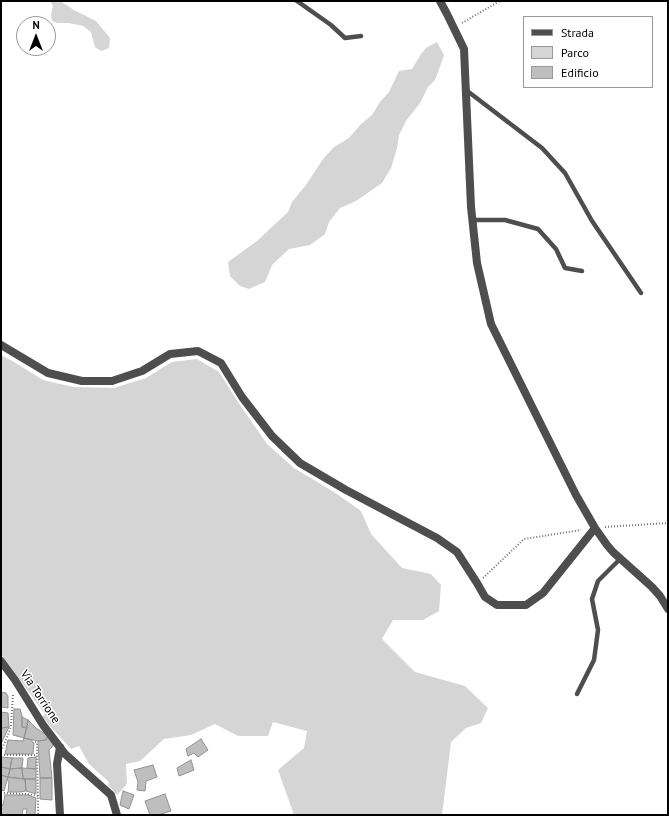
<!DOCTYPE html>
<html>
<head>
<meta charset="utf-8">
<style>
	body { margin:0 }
	#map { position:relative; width:669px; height:816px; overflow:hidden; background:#fff; font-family:"PT Sans",sans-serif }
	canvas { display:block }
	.frame { position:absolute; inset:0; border:2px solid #000; pointer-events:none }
	.legend { position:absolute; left:523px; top:16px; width:130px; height:72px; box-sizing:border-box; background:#fff; border:1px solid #999; margin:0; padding:5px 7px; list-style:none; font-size:12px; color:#000 }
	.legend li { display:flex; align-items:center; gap:8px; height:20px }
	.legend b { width:20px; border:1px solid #999 }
	.north { position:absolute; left:16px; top:16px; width:40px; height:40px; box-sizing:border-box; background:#fff; border:1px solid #999; border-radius:50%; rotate:0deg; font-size:11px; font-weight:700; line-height:16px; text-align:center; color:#000 }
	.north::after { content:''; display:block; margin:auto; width:14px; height:18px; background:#000; clip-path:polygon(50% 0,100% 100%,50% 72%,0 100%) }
</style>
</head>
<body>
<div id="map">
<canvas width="669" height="816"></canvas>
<div class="frame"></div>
<ul class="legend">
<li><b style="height:5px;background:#4e4e4e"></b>Strada</li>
<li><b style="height:11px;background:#d5d5d5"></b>Parco</li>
<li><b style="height:11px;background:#bebebe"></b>Edificio</li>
</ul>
<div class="north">N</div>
</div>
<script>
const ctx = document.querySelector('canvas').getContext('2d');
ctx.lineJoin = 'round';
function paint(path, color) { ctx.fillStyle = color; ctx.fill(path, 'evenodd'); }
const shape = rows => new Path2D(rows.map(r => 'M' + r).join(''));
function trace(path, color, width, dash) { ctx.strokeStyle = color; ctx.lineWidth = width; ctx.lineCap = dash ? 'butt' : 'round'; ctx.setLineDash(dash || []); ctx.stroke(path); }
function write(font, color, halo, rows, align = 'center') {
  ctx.font = font + ' "PT Sans",sans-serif'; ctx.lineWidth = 3; ctx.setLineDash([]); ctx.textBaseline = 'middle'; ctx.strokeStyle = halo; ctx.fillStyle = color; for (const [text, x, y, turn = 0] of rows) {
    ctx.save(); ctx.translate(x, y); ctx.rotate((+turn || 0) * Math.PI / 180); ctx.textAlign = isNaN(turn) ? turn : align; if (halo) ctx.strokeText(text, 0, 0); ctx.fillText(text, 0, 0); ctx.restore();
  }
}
const green = shape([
	[50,1,60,1,74,10,96,21,110,38,109,48,101,51,95,47,91,32,83,26,69,23,58,23,52,21,51,15,53,6],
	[437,42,444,55,442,61,435,80,428,87,420,103,406,121,399,135,397,148,391,168,382,183,356,201,340,208,329,222,325,234,310,245,289,249,272,265,265,282,249,289,240,286,230,276,228,262,257,241,288,212,292,202,306,185,323,159,334,147,349,138,361,124,372,115,380,102,389,92,399,71,412,69,421,54,426,48],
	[1,355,14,362,43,380,73,387,114,388,146,378,172,362,197,359,219,372,240,405,267,444,294,468,334,492,361,511,371,534,402,568,431,574,441,585,439,611,423,620,393,620,382,639,415,672,465,686,488,708,481,723,466,728,451,742,442,815,294,815,278,770,304,748,307,731,273,722,268,736,238,736,215,724,191,735,164,739,140,761,126,764,127,784,117,795,108,785,109,782,89,764,79,746,71,749,42,717,45,714,1,654]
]);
const building = shape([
	[1,692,6,693,8,696,8,708,1,707,1,692],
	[14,709,20,709,22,716,22,727,27,728,24,738,13,735,14,709],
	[1,712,8,713,9,727,1,728,1,712],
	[22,717,28,720,27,728,22,727,22,717],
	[28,720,36,728,48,736,46,740,38,741,24,738,28,720],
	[9,727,1,744,1,728,9,727],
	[48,736,53,744,52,747,49,750,52,778,40,778,38,741,46,740,48,736],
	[24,738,32,740,32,742,34,743,33,754,5,754,8,740,23,741,24,738],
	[201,739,208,750,198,757,194,753,188,756,186,749,201,739],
	[1,757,12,758,10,769,1,767,1,757],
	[36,757,36,769,27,768,28,758,36,757],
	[12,758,23,758,22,768,10,769,12,758],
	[191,760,194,770,179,776,177,768,191,760],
	[153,765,157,777,146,781,145,791,137,790,138,782,134,770,153,765],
	[1,767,10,769,8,777,1,775,1,767],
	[22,768,23,779,8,777,10,769,22,768],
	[22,768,36,769,36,779,23,779,22,768],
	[1,775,8,777,4,791,1,790,1,775],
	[8,777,25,779,26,791,19,792,8,792,9,781,7,780,8,777],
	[40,778,52,778,52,800,40,799,40,778],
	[25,779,36,779,36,794,26,791,25,779],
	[123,791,134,795,129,809,120,805,123,791],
	[165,794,171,811,158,815,150,815,145,801,165,794],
	[5,795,28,795,36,798,35,815,26,815,27,809,23,809,22,815,1,815,1,804,3,805,5,795]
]);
const path = shape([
	[462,23,500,1],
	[605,527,668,523],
	[483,578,524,539,581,530],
	[35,742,37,743,37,755,38,796,38,815],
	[1,751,8,735,11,726,13,695],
	[1,755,37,755],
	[1,793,27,794,38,796]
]);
const service = shape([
	[297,1,331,25,345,38,361,36],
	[466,90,542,148,565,173,592,221,641,293],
	[472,220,505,220,538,229,556,249,565,268,582,271],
	[577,694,594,660,598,630,592,599,598,581,621,558]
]);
const minor = shape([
	[1,661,15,680,43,725,65,754,111,795,117,815],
	[60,747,57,764,60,815]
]);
const tertiary = shape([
	[440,1,447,14,464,49,471,207,477,263,491,324,576,495,595,528,607,545,613,552,652,587,660,596,668,609],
	[1,345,48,373,82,381,112,381,142,371,170,354,198,351,221,363,242,397,272,436,300,463,346,490,437,538,457,552,477,583,485,597,497,605,526,605,543,593,595,528]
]);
const streetNames = [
	["Via Torrione",40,697,56]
];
paint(green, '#d5d5d5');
paint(building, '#bebebe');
trace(building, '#929292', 1);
trace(path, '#707070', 2, [1, 2]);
trace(service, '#4e4e4e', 4.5);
trace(minor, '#4e4e4e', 8);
trace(tertiary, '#4e4e4e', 8);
write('12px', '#000', '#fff', streetNames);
</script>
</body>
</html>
